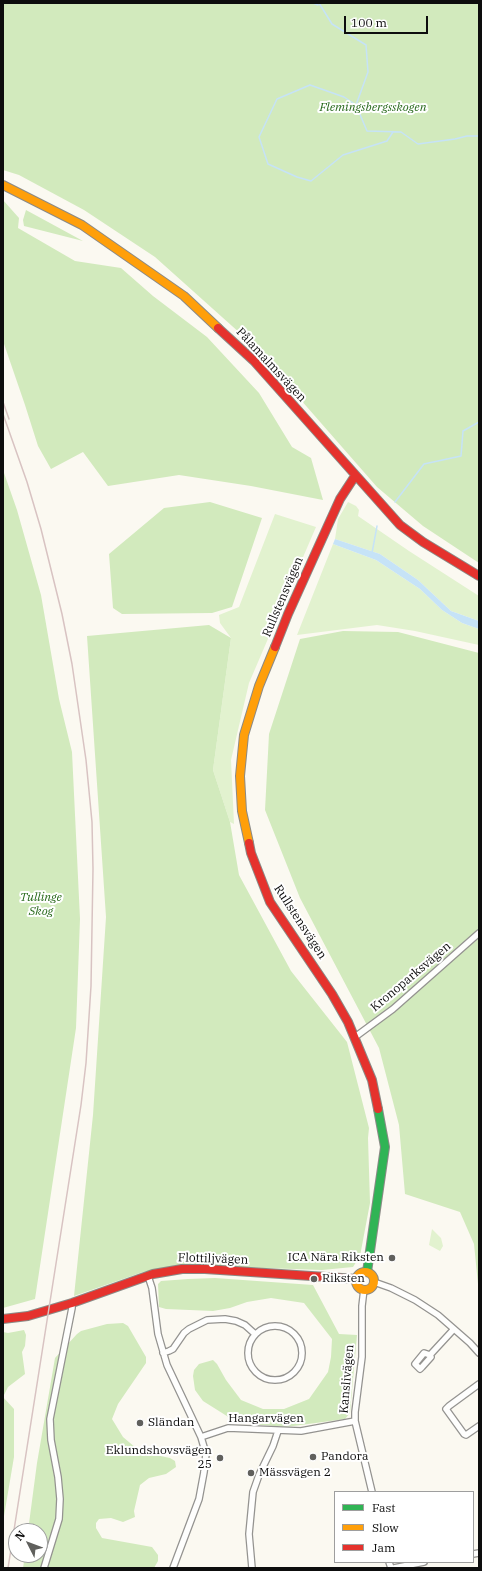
<!DOCTYPE html>
<html>
<head>
<meta charset="utf-8">
<style>
	body { margin:0 }
	#map { position:relative; width:482px; height:1571px; overflow:hidden; background:#fbf9f1; font-family:"IBM Plex Serif",serif }
	canvas { display:block }
	.frame { position:absolute; inset:0; border:4px solid #0d0d0d; pointer-events:none }
	.legend { position:absolute; left:334px; top:1491px; width:140px; height:72px; box-sizing:border-box; background:#fff; border:1px solid #9e9e9e; margin:0; padding:5px 7px; list-style:none; font-size:12px; color:#0d0d0d }
	.legend li { display:flex; align-items:center; gap:8px; height:20px }
	.legend b { width:20px; border:1px solid #9e9e9e }
	.north { position:absolute; left:8px; top:1523px; width:40px; height:40px; box-sizing:border-box; background:#fff; border:1px solid #9e9e9e; border-radius:50%; rotate:312deg; font-size:11px; font-weight:700; line-height:16px; text-align:center; color:#0d0d0d }
	.north::after { content:''; display:block; margin:auto; width:14px; height:18px; background:#60605d; clip-path:polygon(50% 0,100% 100%,50% 72%,0 100%) }
	.scale { position:absolute; left:344px; top:16px; width:84px; height:18px; box-sizing:border-box; border:2px solid #0d0d0d; border-top:0; padding-left:5px; font-size:12px; line-height:14px; white-space:nowrap; color:#0d0d0d; -webkit-text-stroke:3px #fff; paint-order:stroke }
</style>
</head>
<body>
<div id="map">
<canvas width="482" height="1571"></canvas>
<div class="frame"></div>
<ul class="legend">
<li><b style="height:5px;background:#30b455"></b>Fast</li>
<li><b style="height:5px;background:#ff9f0a"></b>Slow</li>
<li><b style="height:5px;background:#e5322d"></b>Jam</li>
</ul>
<div class="north">N</div>
<div class="scale">100 m</div>
</div>
<script>
const ctx = document.querySelector('canvas').getContext('2d');
ctx.lineJoin = 'round';
function paint(path, color) { ctx.fillStyle = color; ctx.fill(path, 'evenodd'); }
const shape = rows => new Path2D(rows.map(r => 'M' + r).join(''));
function trace(path, color, width, dash) { ctx.strokeStyle = color; ctx.lineWidth = width; ctx.lineCap = dash ? 'butt' : 'round'; ctx.setLineDash(dash || []); ctx.stroke(path); }
function write(font, color, halo, rows, align = 'center') {
  ctx.font = font + ' "IBM Plex Serif",serif'; ctx.lineWidth = 4; ctx.setLineDash([]); ctx.textBaseline = 'middle'; ctx.strokeStyle = halo; ctx.fillStyle = color; for (const [text, x, y, turn = 0] of rows) {
    ctx.save(); ctx.translate(x, y); ctx.rotate((+turn || 0) * Math.PI / 180); ctx.textAlign = isNaN(turn) ? turn : align; if (halo) ctx.strokeText(text, 0, 0); ctx.fillText(text, 0, 0); ctx.restore();
  }
}
const green = shape([
	[348,502,356,506,359,510,358,516,409,551,479,596,479,621,451,611,418,580,380,554,335,539,338,519],
	[275,514,316,527,249,683,231,760,234,824,230,822,213,770,231,638,220,623,219,615,239,607],
	[333,544,376,560,420,589,442,610,462,623,479,629,479,645,415,631,377,625,297,635],
	[432,1229,441,1238,443,1246,440,1251,429,1245]
]);
const forest = shape([
	[3,3,479,3,479,563,423,526,377,487,251,343,155,257,84,210,19,175,3,170],
	[3,200,19,218,18,228,75,261,121,268,153,296,207,337,259,393,292,447,311,458,323,500,251,486,179,475,108,486,83,452,51,469,38,446,25,405,3,341],
	[26,210,83,241,24,226,23,220],
	[3,470,17,510,41,595,59,699,72,752,80,919,76,1028,35,1299,3,1308],
	[210,502,262,518,232,607,212,613,122,614,113,608,109,554,164,508],
	[209,625,231,638,213,770,230,822,239,875,291,971,347,1042,369,1128,368,1138,370,1203,360,1256,353,1267,322,1270,178,1265,143,1272,74,1296,93,1115,106,917,87,636],
	[343,631,398,632,479,653,479,1294,474,1244,460,1212,405,1194,399,1125,379,1048,300,898,265,810,269,734,300,639],
	[215,1278,313,1285,339,1334,357,1335,350,1413,345,1419,286,1427,238,1423,203,1401,195,1390,193,1376,194,1370,199,1364,213,1360,217,1364,226,1380,241,1400,263,1409,284,1409,309,1399,328,1372,331,1357,332,1339,304,1303,271,1298,247,1302,230,1308,213,1311,166,1309,159,1307,158,1284,161,1281,188,1279],
	[123,1323,128,1326,146,1357,146,1363,118,1404,112,1419,123,1437,136,1448,146,1453,170,1458,175,1461,176,1467,166,1474,149,1478,140,1485,134,1511,135,1517,123,1522,111,1518,99,1519,96,1523,96,1528,102,1538,152,1547,158,1555,158,1561,154,1568,23,1568,25,1555,40,1555,40,1531,28,1531,37,1463,55,1358,77,1334,81,1331,107,1324],
	[24,1330,26,1335,25,1346,22,1352,25,1374,8,1387,3,1397,14,1409,14,1457,3,1522,3,1332,8,1333]
]);
const water = shape([
	[335,539,380,554,418,580,451,611,479,621,479,629,462,623,442,610,420,589,376,560,333,544]
]);
const stream = shape([
	[313,3,318,5],
	[319,3,332,24,366,45,368,72,356,105,367,131,401,132,418,144,455,139,467,136,479,136],
	[356,105,344,97,310,85,277,99,259,137,268,164,297,177,311,181,343,155,387,141,393,132],
	[395,502,424,464,461,456,463,431,479,422],
	[372,553,377,526]
]);
const street = shape([
	[355,1037,393,1009,479,933],
	[148,1276,152,1288,158,1334,167,1365,201,1437,206,1454,204,1472,199,1499,173,1568],
	[374,1282,391,1288,415,1300,438,1315,470,1343,479,1353],
	[364,1289,362,1306,362,1357,355,1412,355,1421,372,1492],
	'248 1353a27 27 0 1 1 54 0a27 27 0 1 1-54 0Z',
	[163,1353,169,1351,173,1349,184,1333,189,1329,207,1320,225,1319,236,1321,245,1325,255,1334],
	[430,1355,424,1353,415,1364,420,1369,422,1367,431,1357,430,1355,454,1329],
	[479,1384,449,1406,446,1409,464,1434,466,1435,479,1426],
	[201,1437,228,1428,301,1431,355,1421],
	[473,1554,479,1553],
	[389,1562,391,1568],
	[44,1568,59,1519,60,1499,58,1477,51,1440,50,1419,72,1308,72,1303],
	[252,1568,249,1534,253,1492,259,1475,273,1446,278,1431],
	[394,1568,424,1562]
]);
const fast = shape([
	[367,1272,385,1147,378,1109]
]);
const slow = shape([
	[3,185,82,225,184,296,218,328],
	[249,843,242,811,240,776,244,735,259,686,275,647],
	'356 1281a9 9 0 1 1 18 0a9 9 0 1 1-18 0Z'
]);
const jam = shape([
	[218,328,254,361,400,525,423,542,479,576],
	[275,647,288,614,340,499,355,476],
	[249,843,251,853,270,902,332,994,348,1022,372,1080,378,1109],
	[3,1319,28,1316,72,1303,153,1274,182,1269,205,1269,357,1279]
]);
const rail = shape([
	[3,402,9,419],
	[3,414,27,482,41,529,62,614,72,664,86,760,92,822,93,869,91,986,86,1063,81,1105,8,1568]
]);
const markers = [
	[392,1258,4,"#60605d"],
	[314,1279,4,"#60605d"],
	[140,1423,4,"#60605d"],
	[313,1457,4,"#60605d"],
	[220,1458,4,"#60605d"],
	[251,1473,4,"#60605d"]
];
const parkNames = [
	["Flemingsbergsskogen",373,108],
	["Tullinge",41,898],
	["Skog",41,912]
];
const streetNames = [
	["Pålamalmsvägen",271,365,47],
	["Rullstensvägen",283,597,-67],
	["Rullstensvägen",300,922,57],
	["Kronoparksvägen",411,977,-40],
	["Flottiljvägen",213,1259,2],
	["Kanslivägen",347,1379,-85],
	["Hangarvägen",266,1419]
];
const poiNames = [
	["ICA Nära Riksten",384,1258,"right"],
	["Riksten",322,1279],
	["Sländan",148,1423],
	["Eklundshovsvägen",212,1451,"right"],
	["25",212,1465,"right"],
	["Pandora",321,1457],
	["Mässvägen 2",259,1473]
];
paint(green, '#e2f2cf');
paint(forest, '#d2eabd');
paint(water, '#c6e3f7');
trace(stream, '#c6e3f7', 1.5);
trace(street, '#949390', 8);
trace(fast, '#8b8a86', 10);
trace(slow, '#8b8a86', 10);
trace(jam, '#8b8a86', 10);
trace(street, '#fefefd', 5.5);
trace(fast, '#30b455', 8);
trace(slow, '#ff9f0a', 8);
trace(jam, '#e5322d', 8);
trace(rail, '#d8c3c2', 1.5);
for (const [x, y, r, color] of markers) { const dot = new Path2D(); dot.arc(x, y, r, 0, 2 * Math.PI); ctx.fillStyle = color; ctx.fill(dot); trace(dot, '#fff', 1.5); }
write('italic 12px', '#26681a', '#fff', parkNames);
write('12px', '#0d0d0d', '#fff', streetNames);
write('12px', '#0d0d0d', '#fff', poiNames, 'left');
</script>
</body>
</html>
